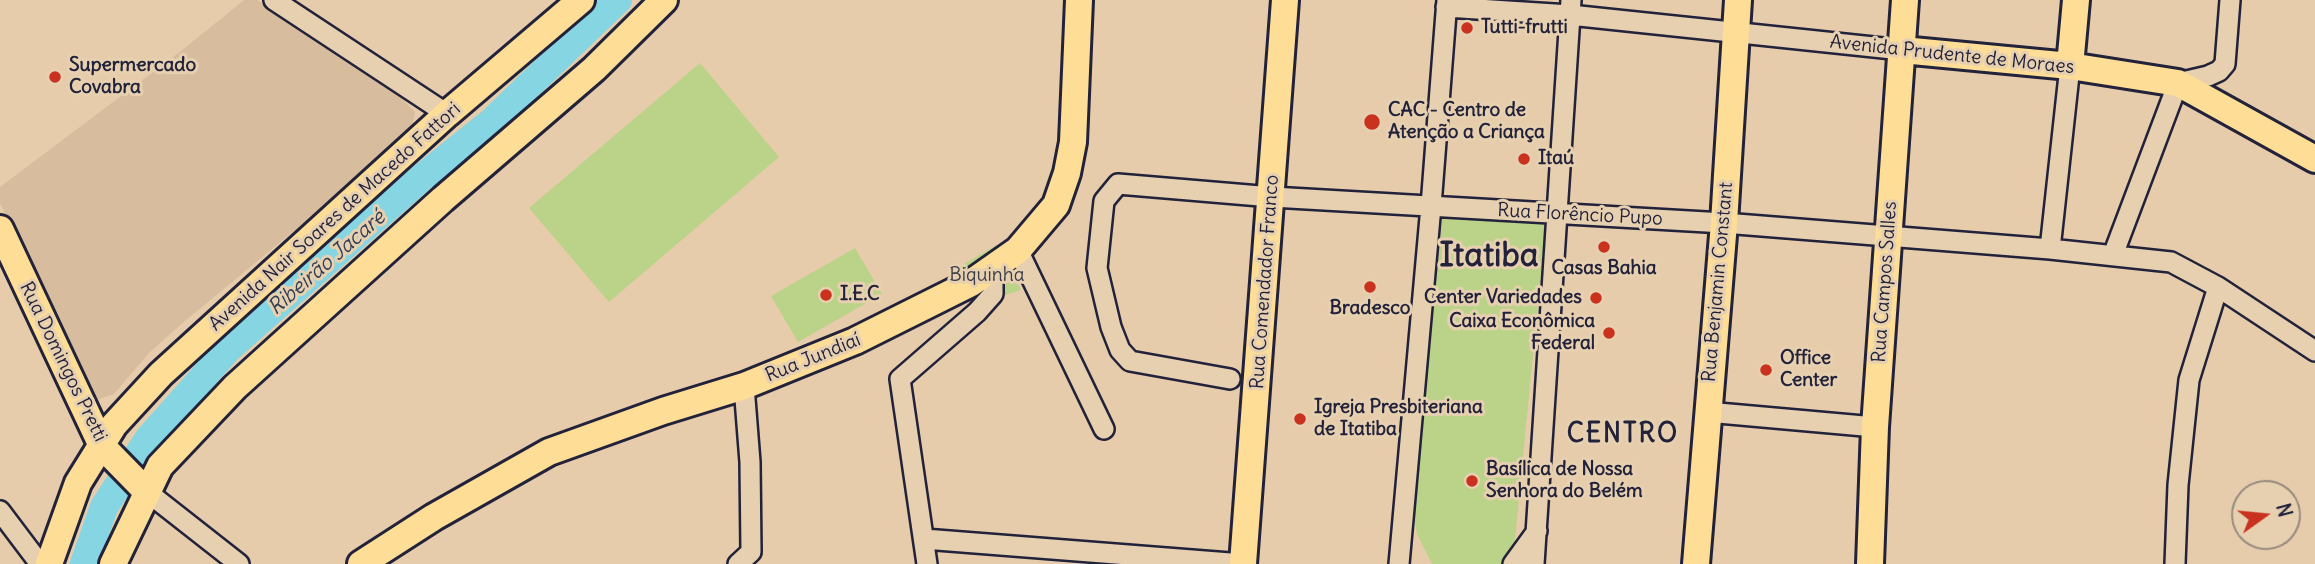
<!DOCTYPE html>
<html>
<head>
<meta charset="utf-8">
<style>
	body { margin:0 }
	#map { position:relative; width:2315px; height:564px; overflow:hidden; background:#e6ccaa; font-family:Delius,sans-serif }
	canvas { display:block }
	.north { position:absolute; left:2231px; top:480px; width:70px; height:70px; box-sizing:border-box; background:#e7d0b0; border:2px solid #988a81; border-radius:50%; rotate:75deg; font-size:19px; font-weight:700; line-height:28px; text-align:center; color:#22223b }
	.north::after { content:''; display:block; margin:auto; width:24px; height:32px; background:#c8321e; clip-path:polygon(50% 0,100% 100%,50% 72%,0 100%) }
</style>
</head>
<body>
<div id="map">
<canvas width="2315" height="564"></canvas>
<div class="north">N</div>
</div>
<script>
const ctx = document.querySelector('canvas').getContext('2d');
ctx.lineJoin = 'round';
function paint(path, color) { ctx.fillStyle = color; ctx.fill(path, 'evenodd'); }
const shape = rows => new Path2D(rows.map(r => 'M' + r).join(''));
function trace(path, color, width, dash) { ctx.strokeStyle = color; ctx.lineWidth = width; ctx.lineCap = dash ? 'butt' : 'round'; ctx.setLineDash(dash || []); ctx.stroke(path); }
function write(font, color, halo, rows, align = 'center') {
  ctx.font = font + ' Delius,sans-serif'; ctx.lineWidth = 6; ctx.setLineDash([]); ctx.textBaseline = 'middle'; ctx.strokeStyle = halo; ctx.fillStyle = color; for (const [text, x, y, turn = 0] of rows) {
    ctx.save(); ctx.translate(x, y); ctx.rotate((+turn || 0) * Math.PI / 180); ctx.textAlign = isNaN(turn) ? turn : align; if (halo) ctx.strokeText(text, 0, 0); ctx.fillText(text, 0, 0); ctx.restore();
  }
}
const built = shape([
	[244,0,257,0,401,98,415,112,412,126,307,220,185,321,149,353,114,394,93,401,0,203,0,187,181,51]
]);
const green = shape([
	[700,63,779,157,609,302,529,208],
	[1443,214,1546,222,1514,549,1501,564,1432,564,1417,534,1414,517,1418,450],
	[997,245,1021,290,981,303,950,272],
	[855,248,882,294,798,342,771,296]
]);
const river = shape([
	[84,564,104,507,149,438,228,349,420,179,490,123,618,0]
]);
const minor = shape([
	[274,0,447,114],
	[1446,7,1570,15,1902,50],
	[2050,249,2070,66],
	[1018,250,1104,429],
	[2113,255,2178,83,2208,76,2219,71,2225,64,2230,0],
	[1230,379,1130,361,1120,350,1111,327,1097,268,1104,201,1118,184,1272,197,1724,223,2050,249,2171,262,2218,287,2315,351],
	[1707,412,1875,427],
	[146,491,239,564],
	[0,511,40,564],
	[924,539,1243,564],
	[738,564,751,552,750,462,744,386],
	[927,564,900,379,977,312,993,294,993,267],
	[1399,564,1431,206,1447,0],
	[1513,564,1537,531],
	[1534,564,1571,0],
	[2175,564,2178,485,2189,380,2218,287]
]);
const major = shape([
	[1902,50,2070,66,2178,83,2315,159],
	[2070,66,2076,0],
	[0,229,102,446,146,491],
	[49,564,78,483,114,425,161,374,447,114,581,0],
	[113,564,160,466,235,387,443,199,594,69,664,0],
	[361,564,434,517,549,452,663,411,744,386,855,341,971,283,1018,250,1056,205,1067,173,1073,142,1079,0],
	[1243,564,1285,0],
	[1696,564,1724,223,1738,0],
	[1870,564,1875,427,1905,0]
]);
const markers = [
	[1467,28,7,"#c8321e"],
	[55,77,7,"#c8321e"],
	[1372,122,9,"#c8321e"],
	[1524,159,7,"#c8321e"],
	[1604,247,7,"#c8321e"],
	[1370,287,7,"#c8321e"],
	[826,295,7,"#c8321e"],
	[1596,298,7,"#c8321e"],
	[1609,333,7,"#c8321e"],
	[1766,370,7,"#c8321e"],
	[1300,419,7,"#c8321e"],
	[1472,481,7,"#c8321e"]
];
const poiNames = [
	["Tutti-frutti",1481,28],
	["Supermercado",69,66],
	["Covabra",69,88],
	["CAC - Centro de",1388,111],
	["Atenção a Criança",1388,133],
	["Itaú",1538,159],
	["Casas Bahia",1604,269,"center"],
	["I.E.C",840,295],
	["Center Variedades",1582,298,"right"],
	["Bradesco",1370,309,"center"],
	["Caixa Econômica",1595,322,"right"],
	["Federal",1595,344,"right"],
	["Office",1780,359],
	["Center",1780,381],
	["Igreja Presbiteriana",1314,408],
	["de Itatiba",1314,430],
	["Basílica de Nossa",1486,470],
	["Senhora do Belém",1486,492]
];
const streetNames = [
	["Avenida Prudente de Moraes",1952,55,6],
	["Rua Florêncio Pupo",1580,215,3],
	["Avenida Nair Soares de Macedo Fattori",335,217,-42],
	["Rua Comendador Franco",1265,282,-86],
	["Rua Benjamin Constant",1718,282,-85],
	["Rua Campos Salles",1885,282,-86],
	["Rua Jundiaí",813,358,-22],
	["Rua Domingos Pretti",63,362,64]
];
const parkNames = [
	["Biquinha",987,276]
];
const waterNames = [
	["Ribeirão Jacaré",327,263,-41]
];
const districtNames = [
	["CENTRO",1623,435]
];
const townNames = [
	["Itatiba",1489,257]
];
paint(built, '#d7bd9d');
paint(green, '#bbd289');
trace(river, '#86d5e3', 28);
trace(minor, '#22223b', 24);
trace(major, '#22223b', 32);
trace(minor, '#e7d0b0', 19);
trace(major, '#fedd96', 26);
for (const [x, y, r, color] of markers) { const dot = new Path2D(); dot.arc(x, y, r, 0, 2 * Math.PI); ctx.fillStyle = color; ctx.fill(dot); trace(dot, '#e7d0b0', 2.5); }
write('bold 19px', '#22223b', '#e7d0b0', poiNames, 'left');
write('19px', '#22223b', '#e7d0b0', streetNames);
write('19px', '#393c47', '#e7d0b0', parkNames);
write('italic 21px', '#313d54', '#e7d0b0', waterNames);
ctx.letterSpacing = '2px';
write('bold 26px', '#22223b', '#e7d0b0', districtNames);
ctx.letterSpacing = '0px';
write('bold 33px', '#22223b', '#e7d0b0', townNames);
</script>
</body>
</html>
